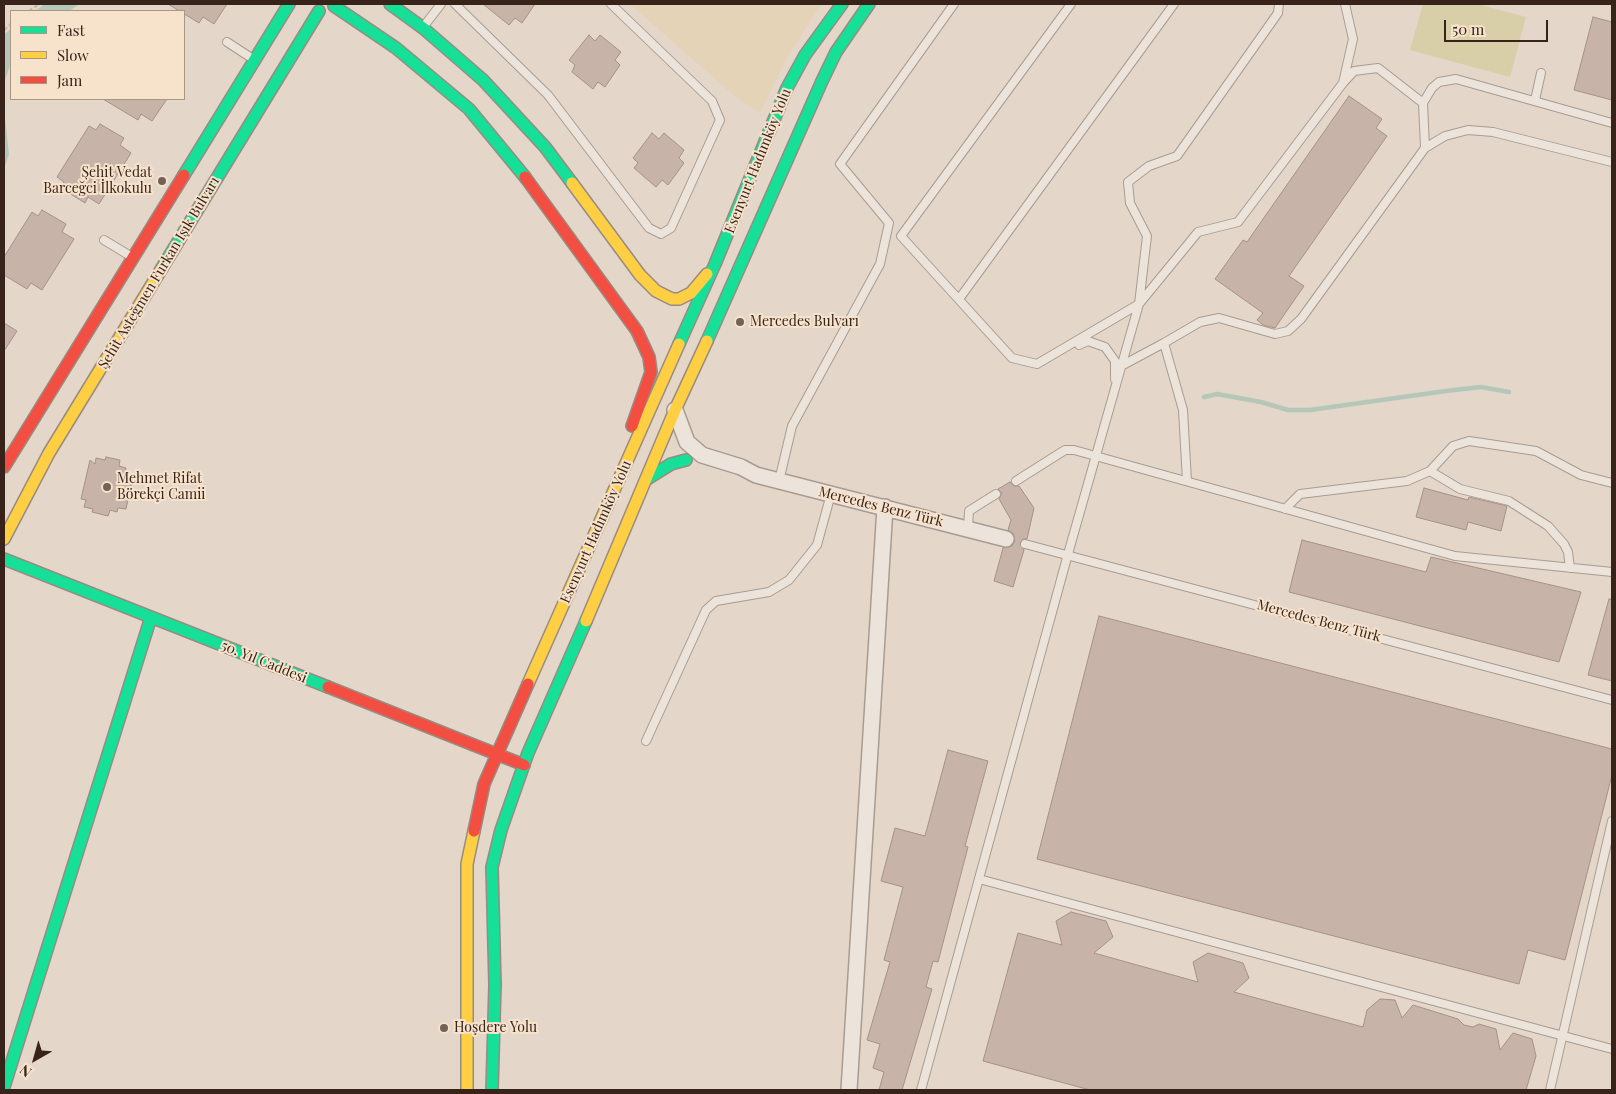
<!DOCTYPE html>
<html>
<head>
<meta charset="utf-8">
<style>
	body { margin:0 }
	#map { position:relative; width:1616px; height:1094px; overflow:hidden; background:#e4d6c8; font-family:"Playfair Display",serif }
	canvas { display:block }
	.frame { position:absolute; inset:0; border:5px solid #37231a; pointer-events:none }
	.legend { position:absolute; left:10px; top:10px; width:175px; height:90px; box-sizing:border-box; background:#f7e2cc; border:1px solid #aa9685; margin:0; padding:6px 9px; list-style:none; font-size:15px; color:#37231a }
	.legend li { display:flex; align-items:center; gap:10px; height:25px }
	.legend b { width:25px; border:1px solid #aa9685 }
	.north { position:absolute; left:10px; top:1034px; width:50px; height:50px; -webkit-text-stroke:4px #f7e2cc; paint-order:stroke; rotate:218deg; font-size:14px; font-weight:700; line-height:20px; text-align:center; color:#37231a }
	.north::after { content:''; display:block; margin:auto; width:18px; height:22px; background:#37231a; clip-path:polygon(50% 0,100% 100%,50% 72%,0 100%) }
	.scale { position:absolute; left:1444px; top:20px; width:104px; height:22px; box-sizing:border-box; border:2px solid #37231a; border-top:0; padding-left:6px; font-size:15px; line-height:18px; white-space:nowrap; color:#37231a; -webkit-text-stroke:4px #f7e2cc; paint-order:stroke }
</style>
</head>
<body>
<div id="map">
<canvas width="1616" height="1094"></canvas>
<div class="frame"></div>
<ul class="legend">
<li><b style="height:6px;background:#16e098"></b>Fast</li>
<li><b style="height:6px;background:#ffcf43"></b>Slow</li>
<li><b style="height:6px;background:#f24e42"></b>Jam</li>
</ul>
<div class="north">N</div>
<div class="scale">50 m</div>
</div>
<script>
const ctx = document.querySelector('canvas').getContext('2d');
ctx.lineJoin = 'round';
function paint(path, color) { ctx.fillStyle = color; ctx.fill(path, 'evenodd'); }
const shape = rows => new Path2D(rows.map(r => 'M' + r).join(''));
function trace(path, color, width, dash) { ctx.strokeStyle = color; ctx.lineWidth = width; ctx.lineCap = dash ? 'butt' : 'round'; ctx.setLineDash(dash || []); ctx.stroke(path); }
function write(font, color, halo, rows, align = 'center') {
  ctx.font = font + ' "Playfair Display",serif'; ctx.lineWidth = 4; ctx.setLineDash([]); ctx.textBaseline = 'middle'; ctx.strokeStyle = halo; ctx.fillStyle = color; for (const [text, x, y, turn = 0] of rows) {
    ctx.save(); ctx.translate(x, y); ctx.rotate((+turn || 0) * Math.PI / 180); ctx.textAlign = isNaN(turn) ? turn : align; if (halo) ctx.strokeText(text, 0, 0); ctx.fillText(text, 0, 0); ctx.restore();
  }
}
const farmland = shape([
	[630,4,821,4,787,58,760,113,739,100]
]);
const green = shape([
	[1423,4,1477,4,1526,17,1510,77,1410,50]
]);
const water = shape([
	[45,4,77,4,78,5,69,11,35,11],
	[11,29,11,63,4,83,4,34],
	[4,110,9,154,4,169]
]);
const stream = shape([
	[1204,397,1217,394,1261,402,1288,410,1310,410,1446,391,1481,387,1509,392]
]);
const building = shape([
	[168,4,227,4,214,24,203,17,199,23,168,4],
	[483,4,535,4,522,23,515,18,509,25,483,4],
	[1593,17,1612,22,1612,100,1574,90,1593,17],
	[589,35,595,41,600,35,621,52,615,60,620,65,605,87,598,82,593,89,572,72,575,65,569,60,589,35],
	[1349,96,1382,119,1376,128,1387,136,1289,276,1304,286,1275,328,1263,325,1257,320,1263,313,1215,279,1243,240,1247,242,1349,96],
	[103,99,167,99,152,121,141,114,138,120,103,99],
	[100,124,124,138,120,145,131,153,99,204,88,197,85,203,61,188,64,182,57,177,89,126,96,130,100,124],
	[652,133,659,139,664,133,684,150,679,158,684,163,668,185,662,180,656,187,634,168,638,163,633,158,652,133],
	[42,210,66,224,62,232,74,239,42,290,31,283,27,289,4,275,4,257,32,212,38,216,42,210],
	[4,323,17,331,4,351,4,323],
	[106,457,120,460,119,466,126,468,124,475,133,476,126,509,118,508,117,512,110,510,108,516,92,512,93,509,84,507,86,500,81,499,90,460,95,464,96,458,105,460,106,457],
	[1010,482,1014,486,1019,486,1034,508,1027,539,1023,539,1020,543,1024,550,1013,587,994,581,1003,548,1012,546,1015,541,1013,533,1008,530,1011,520,999,499,1002,493,998,489,1010,482],
	[1424,488,1468,500,1469,497,1507,506,1501,531,1468,522,1466,530,1416,517,1424,488],
	[1302,540,1426,572,1431,557,1581,592,1559,662,1289,592,1302,540],
	[1609,599,1612,600,1612,681,1588,675,1609,599],
	[1099,616,1612,749,1612,775,1565,960,1528,950,1519,984,1037,859,1099,616],
	[948,750,988,761,965,846,968,847,938,962,933,961,926,987,932,989,902,1090,879,1090,884,1072,873,1068,880,1044,867,1040,890,962,884,960,903,887,881,881,895,828,925,836,948,750],
	[1071,912,1106,921,1113,937,1094,953,1198,982,1193,962,1208,953,1243,963,1249,978,1234,992,1363,1027,1367,1010,1380,999,1395,1000,1402,1018,1413,1005,1458,1019,1464,1025,1473,1027,1479,1024,1496,1029,1500,1050,1513,1033,1532,1039,1536,1056,1526,1090,1090,1090,983,1061,1018,933,1062,945,1056,921,1071,912]
]);
const path = shape([
	[29,11,39,4],
	[4,30,11,24]
]);
const lane = shape([
	[455,4,548,95,649,228,661,234,671,228,720,120,712,101,611,4],
	[1071,4,901,236,1012,358,1037,364,1139,304,1198,232,1238,222,1343,83,1353,39,1345,4],
	[424,26,441,4],
	[227,42,253,59],
	[1343,83,1354,71,1378,68,1423,103],
	[1535,100,1541,73],
	[1425,148,1445,136,1468,130,1493,132,1612,162],
	[104,240,132,257],
	[959,299,1174,4],
	[1079,345,1088,341,1105,347,1115,361,1115,379],
	[1121,366,1164,343],
	[1430,471,1460,489,1509,501,1548,526,1564,544,1568,552,1570,568],
	[779,481,792,426,880,264,889,223,840,164,954,4],
	[1016,481,1065,450,1074,450,1455,556,1612,572],
	[1187,481,1183,410,1164,343,1200,322,1219,318,1275,334,1288,331,1301,319,1425,148,1423,103,1432,88,1439,82,1456,79,1612,123],
	[1285,509,1300,494,1407,481,1430,471,1453,446,1469,441,1536,451,1581,475,1612,483],
	[968,528,969,511,996,494],
	[1025,544,1612,700],
	[646,741,706,610,716,601,769,592,789,580,817,545,831,494],
	[979,879,1612,1049],
	[921,1090,1068,554,1139,304,1147,236,1130,203,1128,182,1149,166,1177,156,1278,13,1279,4],
	[1550,1090,1612,821]
]);
const street = shape([
	[675,410,687,442,702,455,741,467,756,475,1006,539],
	[849,1090,885,507]
]);
const fast = shape([
	[390,4,423,28,483,80,545,147,572,183],
	[334,6,396,48,469,109,525,177],
	[184,175,289,4],
	[162,268,319,11],
	[707,341,822,81,836,52,869,4],
	[679,344,715,264,787,88,805,55,842,4],
	[647,479,671,464,686,460],
	[4,559,328,687],
	[4,1087,151,617],
	[492,1090,495,985,492,867,501,830,528,753,586,621]
]);
const slow = shape([
	[572,183,640,275,656,291,672,299,679,299,691,293,707,274],
	[4,539,49,453,162,268],
	[586,621,675,410,707,341],
	[528,684,679,344],
	[467,1090,467,864,474,831]
]);
const jam = shape([
	[525,177,637,331,649,357,651,372,632,426],
	[4,467,184,175],
	[328,687,524,765],
	[474,831,484,784,528,684]
]);
const markers = [
	[162,181,5,"#746257"],
	[740,322,5,"#746257"],
	[107,487,5,"#746257"],
	[444,1028,5,"#746257"]
];
const streetNames = [
	["Esenyurt Hadımköy Yolu",758,161,-68],
	["Şehit Asteğmen Furkan Işık Bulvarı",159,273,-59],
	["Mercedes Benz Türk",881,507,14],
	["Esenyurt Hadımköy Yolu",596,532,-66],
	["Mercedes Benz Türk",1319,621,15],
	["50. Yıl Caddesi",264,662,22]
];
const poiNames = [
	["Şehit Vedat",152,173,"right"],
	["Barceğci İlkokulu",152,189,"right"],
	["Mercedes Bulvarı",750,322],
	["Mehmet Rifat",117,479],
	["Börekçi Camii",117,495],
	["Hoşdere Yolu",454,1028]
];
paint(farmland, '#e5d3b7');
paint(green, '#d8cfa9');
paint(water, '#b4c7b8');
trace(stream, '#b4c7b8', 4.5);
paint(building, '#c8b3a9');
trace(building, '#a49188', 1);
trace(lane, '#a89c92', 10);
trace(street, '#a89c92', 18);
trace(fast, '#988b82', 14);
trace(slow, '#988b82', 14);
trace(jam, '#988b82', 14);
trace(path, '#c4b9b1', 2.5, [4, 2.5]);
trace(lane, '#ece3da', 8);
trace(street, '#ece3da', 15);
trace(fast, '#16e098', 11);
trace(slow, '#ffcf43', 11);
trace(jam, '#f24e42', 11);
for (const [x, y, r, color] of markers) { const dot = new Path2D(); dot.arc(x, y, r, 0, 2 * Math.PI); ctx.fillStyle = color; ctx.fill(dot); trace(dot, '#f7e2cc', 2); }
write('14px', '#37231a', '#f7e2cc', streetNames);
write('14px', '#37231a', '#f7e2cc', poiNames, 'left');
</script>
</body>
</html>
